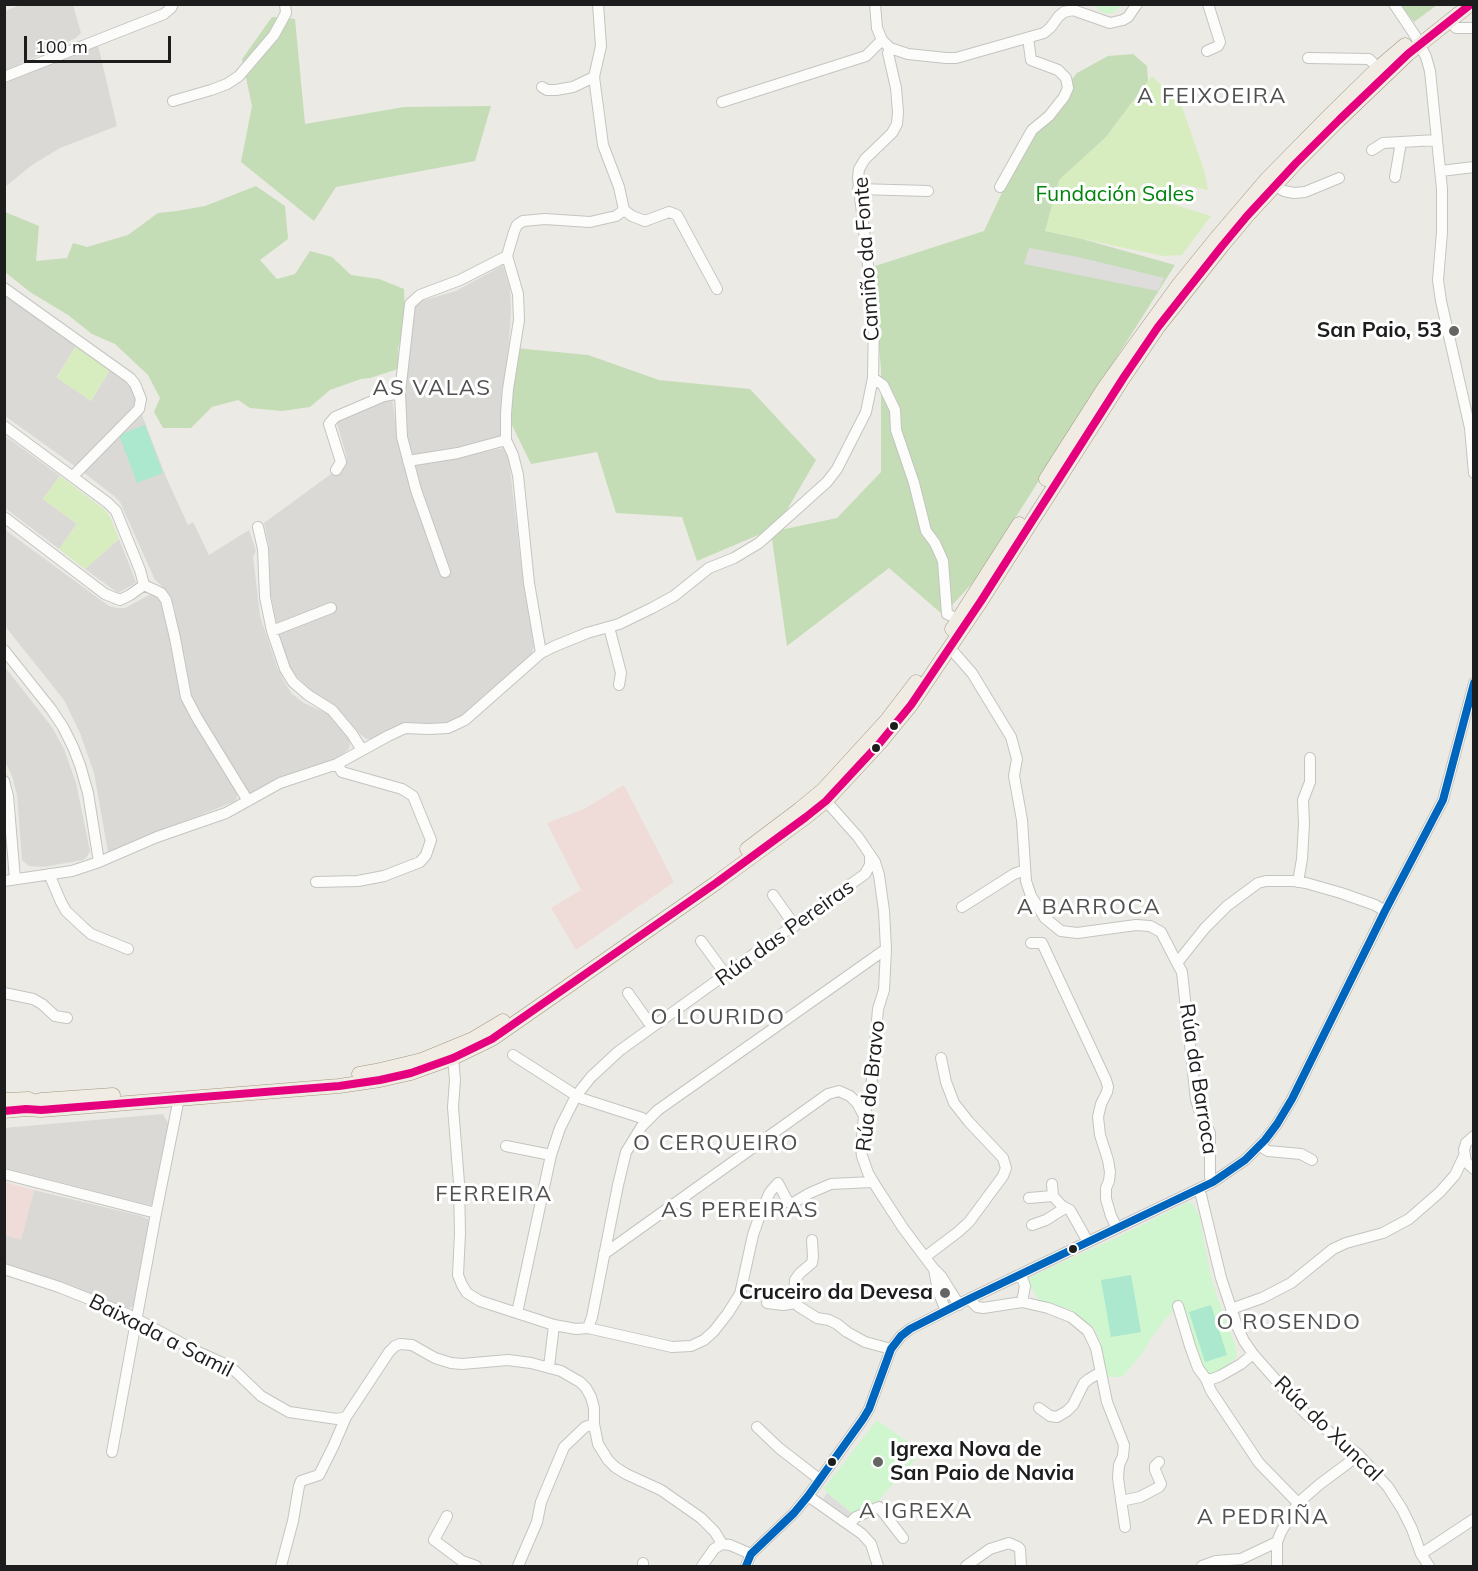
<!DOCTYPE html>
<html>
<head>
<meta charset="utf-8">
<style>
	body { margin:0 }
	#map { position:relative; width:1478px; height:1571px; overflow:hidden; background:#eceae4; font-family:Mulish,sans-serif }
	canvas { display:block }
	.frame { position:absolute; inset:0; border:6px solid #1d1d1d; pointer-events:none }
	.scale { position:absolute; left:24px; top:36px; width:147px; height:27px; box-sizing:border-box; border:3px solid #1d1d1d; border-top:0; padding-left:8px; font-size:18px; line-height:21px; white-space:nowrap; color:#1d1d1d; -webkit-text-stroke:4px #fff; paint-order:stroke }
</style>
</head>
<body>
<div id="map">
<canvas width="1478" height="1571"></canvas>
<div class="frame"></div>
<div class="scale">100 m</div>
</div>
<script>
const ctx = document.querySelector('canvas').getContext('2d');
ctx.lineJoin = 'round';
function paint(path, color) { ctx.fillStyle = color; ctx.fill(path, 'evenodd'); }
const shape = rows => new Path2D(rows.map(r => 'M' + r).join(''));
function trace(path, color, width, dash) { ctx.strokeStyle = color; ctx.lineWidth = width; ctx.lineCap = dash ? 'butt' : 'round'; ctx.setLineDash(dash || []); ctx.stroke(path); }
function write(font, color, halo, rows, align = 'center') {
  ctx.font = font + ' Mulish,sans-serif'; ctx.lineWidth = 6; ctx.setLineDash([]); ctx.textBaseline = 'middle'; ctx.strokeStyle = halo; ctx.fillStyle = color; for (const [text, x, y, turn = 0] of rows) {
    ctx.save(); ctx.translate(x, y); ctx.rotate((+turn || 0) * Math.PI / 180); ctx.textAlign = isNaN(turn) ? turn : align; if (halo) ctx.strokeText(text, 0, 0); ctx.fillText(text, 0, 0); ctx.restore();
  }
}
const residential = shape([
	[23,4,73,5,81,33,76,38,5,71,5,11],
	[98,45,117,126,60,148,32,165,5,187,5,82],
	[503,265,510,289,511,312,506,385,502,386,501,438,474,443,453,451,428,455,411,454,406,444,404,399,414,311,416,305,421,301,456,291],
	[6,294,76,346,57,377,91,401,110,370,131,385,138,403,76,467,5,416,4,296],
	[392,398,398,440,403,464,416,465,504,448,509,461,524,588,534,646,532,653,528,659,462,717,435,726,374,739,367,739,361,735,334,705,309,689,290,669,280,639,270,591,269,546,264,523,342,466,347,458,336,420],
	[142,415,166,477,188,525,193,522,209,555,249,530,256,551,253,556,260,616,277,667,285,683,292,694,304,703,333,716,349,739,350,745,348,750,334,760,300,770,248,795,190,696,174,606,169,596,163,587,155,580,120,502,114,496,83,472,136,418],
	[4,435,60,476,43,499,77,524,59,549,5,508],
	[4,529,109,606,117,608,125,608,151,594,162,601,180,687,237,794,237,799,233,802,108,852,94,773,80,733,64,700,5,626],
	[119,539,136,582,134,584,118,593,85,569],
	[4,666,52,727,64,749,76,783,90,851,87,857,83,860,43,867,29,866,22,860,17,795,12,776,5,761],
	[163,1114,169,1125,152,1204,150,1205,5,1168,4,1128],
	[34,1190,141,1216,148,1219,150,1222,133,1307,128,1308,121,1307,5,1264,5,1235,21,1239]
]);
const commercial = shape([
	[624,785,674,882,576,950,551,908,581,890,547,823,584,809],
	[5,1182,34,1190,21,1240,5,1235]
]);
const grass = shape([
	[1152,76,1181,104,1204,170,1208,190,1182,184,1165,202,1211,216,1182,255,1163,256,1045,231,1059,180,1106,137],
	[76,346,110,370,91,401,57,378],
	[60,476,105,510,110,517,119,539,85,569,59,549,77,524,43,499]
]);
const forest = shape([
	[1400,5,1437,5,1414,22],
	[272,17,295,19,305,124,404,107,491,106,475,161,336,187,314,221,241,162,252,106,242,59],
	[1133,54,1147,66,1148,81,1106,137,1059,180,1045,231,1082,239,1175,265,978,577,943,615,889,568,787,646,771,532,837,518,881,472,881,369,872,267,984,231,1030,133,1077,73,1108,56],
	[256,186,285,206,288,239,260,260,277,279,295,274,310,251,332,257,351,275,379,279,404,289,405,320,398,349,398,369,370,378,361,379,330,390,310,407,282,411,250,408,238,400,212,407,191,428,163,428,154,412,160,398,148,375,115,344,92,334,68,315,30,292,5,272,5,212,39,226,36,261,67,258,73,243,87,247,128,235,158,213,177,211,205,206],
	[515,348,588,355,659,380,750,389,816,460,777,527,697,561,682,517,616,513,597,452,531,464,506,413]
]);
const park = shape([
	[1097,5,1097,4,1121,5,1117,10,1112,13,1107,14,1098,10],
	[1190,1202,1194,1206,1199,1216,1210,1272,1217,1297,1235,1344,1237,1356,1231,1363,1221,1370,1212,1374,1206,1372,1201,1366,1182,1306,1172,1312,1163,1322,1150,1340,1143,1352,1122,1377,1108,1377,1101,1343,1093,1327,1067,1308,1040,1302,1027,1280,1028,1278,1118,1237,1186,1203],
	[877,1420,922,1452,878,1501,854,1515,827,1493,824,1488]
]);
const pitch = shape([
	[145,425,163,473,137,483,119,435],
	[1131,1275,1141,1332,1111,1337,1101,1280],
	[1211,1305,1227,1355,1205,1362,1189,1312]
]);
const parking = shape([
	[1029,248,1078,257,1164,278,1158,291,1024,264],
	[827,1493,854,1515,850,1519,823,1499]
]);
const minor = shape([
	[875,4,877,28,882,40,890,48,908,54,946,58,956,58,1044,33,1050,28,1059,16,1064,12,1073,10,1110,23,1123,20,1128,17,1137,4],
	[1394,4,1416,37,1426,57,1430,71,1442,189,1442,232,1438,280,1441,301,1470,428,1474,473],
	[1449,21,1456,28,1474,28],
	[1207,51,1218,46,1220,42,1208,4],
	[1308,58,1369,59,1378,68],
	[4,77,164,14,171,8,173,4],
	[542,87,547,90,556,90,573,87,594,77],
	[173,101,211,90,227,84,239,76,274,35,286,13,285,4],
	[722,102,866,56,882,40],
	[1372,150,1383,143,1437,140],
	[1441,171,1474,167],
	[1395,177,1401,142],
	[1275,186,1284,191,1294,193,1305,192,1339,178],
	[1000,187,1032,130,1049,116,1064,97,1068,88,1066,78,1058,70,1031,60,1028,38],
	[858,189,928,191],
	[624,210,632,216,645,221,669,212,677,215,717,289],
	[4,288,130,378,135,384,141,399,139,409,73,476],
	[873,378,874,318,858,178,859,169,865,159,892,133,897,124,898,112,896,88,888,53,890,48],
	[4,426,108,503,116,511,140,570,144,585],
	[408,461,458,453,506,440],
	[336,470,341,462,329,424,335,417,384,396,400,393],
	[4,517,105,594,120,600,130,595,144,585],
	[258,527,263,549,265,597,272,631],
	[445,572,416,490,402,437,400,393,410,304,420,295,460,280,507,256],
	[144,585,161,593,166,600,175,638,186,697,197,718,248,801],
	[331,608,272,631,285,669,293,682,308,695,332,710,352,734,362,750],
	[609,627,621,673,619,685],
	[950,648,972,673,1011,737,1017,759,1014,776,1022,820,1026,881,1031,896,1045,918,1061,931,1077,933,1136,925,1150,926,1161,932,1177,963,1182,972,1196,1100,1201,1115,1210,1133,1210,1177,1213,1182],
	[4,650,51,709,63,727,73,747,80,765,88,793,99,862],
	[541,653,529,583,518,475,513,455,506,440,506,413,508,389,519,320,518,294,507,256,514,232,517,225,523,221,545,219,590,222,616,216,624,210,619,187,603,145,594,77,601,46,598,4],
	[4,781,8,796,15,879],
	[826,801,858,837,875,862,879,875,884,911,886,949,884,990,878,1009,871,1090,864,1116,861,1148,862,1156,868,1173,877,1188,903,1228,933,1268,941,1276,959,1305],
	[49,874,61,902,66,911,83,927,91,934,128,949],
	[4,881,72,871,99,862,157,837,226,813,280,783,337,764,388,736,405,728,429,729,448,728,465,720,541,653,555,646,587,633,619,624,652,608,674,596,709,568,734,558,759,543,827,482,837,469,866,412,873,378,883,385,895,410,896,430,914,483,926,531,935,543,943,561,947,614,958,619],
	[316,882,358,881,384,876,420,862,426,855,431,840,413,796,402,789,342,772,337,764],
	[1298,882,1302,859,1304,824,1303,800,1310,782,1310,758],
	[773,895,795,926],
	[962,907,1014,874,1025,870],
	[701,941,726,975],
	[1031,943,1042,943,1106,1080,1108,1087,1107,1092,1101,1104,1098,1117,1100,1135,1108,1160,1110,1172,1109,1181,1106,1188,1106,1199,1111,1216,1117,1228],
	[1177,963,1205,928,1227,906,1258,883,1266,881,1294,881,1306,883,1341,893,1375,905,1385,911],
	[4,993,33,999,42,1004,55,1016,67,1018],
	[628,993,652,1027],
	[513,1055,580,1098,642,1118,646,1121],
	[453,1058,455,1080,453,1107,459,1183,460,1233,458,1275,462,1285,467,1293,480,1301,554,1325,576,1329,588,1328,672,1347,691,1346,704,1340,714,1331,728,1313,740,1294,753,1235,761,1212,770,1192,778,1183,788,1202,793,1203,810,1193,831,1184,872,1182],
	[1474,1136,1466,1143,1464,1150,1466,1162,1474,1169],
	[506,1146,551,1155],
	[1260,1146,1268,1151,1301,1154,1312,1160],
	[4,1174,156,1213],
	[1052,1184,1053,1196,1062,1206,1070,1210,1088,1242],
	[1198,1190,1201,1195,1221,1278,1237,1326,1244,1341,1253,1354,1306,1414,1359,1455,1388,1487,1402,1509,1412,1529,1421,1554,1429,1566],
	[1029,1198,1053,1196],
	[1032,1225,1046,1220,1065,1208],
	[812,1240,813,1257,812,1263,800,1273,795,1280,794,1293,798,1306,817,1318,829,1320,837,1324,847,1332,865,1342,891,1349],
	[604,1254,828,1094,839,1091,850,1096,857,1103,864,1116],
	[925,1257,958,1232,969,1222,1003,1176,1006,1168,1003,1158,969,1122,954,1103,946,1082,941,1058],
	[4,1269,59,1287,127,1314,196,1351,225,1364,235,1371,261,1396,289,1412,337,1419,346,1417,389,1352,395,1346,400,1344,412,1345,435,1358,451,1363,462,1364,508,1360,531,1363,561,1371,580,1382,586,1388,591,1397,594,1408,594,1424,598,1444,608,1460,615,1467,626,1474,661,1490,701,1518,715,1532,722,1544],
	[934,1269,938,1291,946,1311],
	[1021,1275,1025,1286,1022,1302],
	[969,1299,977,1307,983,1308,1022,1302,1048,1308,1071,1317,1088,1331,1096,1348,1107,1402,1124,1445,1123,1456,1119,1465,1118,1478,1125,1527],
	[767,1303,783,1305,796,1303],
	[1178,1306,1190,1346,1198,1368,1206,1379,1211,1391,1259,1463,1298,1503],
	[1231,1309,1262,1298,1291,1283,1333,1249,1346,1243,1383,1233,1409,1219,1440,1192,1455,1175,1464,1156],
	[517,1313,551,1155,560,1128,576,1096,591,1077,619,1051,865,874,870,865,870,855],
	[588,1328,592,1317,618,1185,626,1152,642,1126,658,1110,886,949],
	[549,1367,554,1325],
	[1206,1379,1212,1379,1220,1376,1241,1364,1253,1354],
	[1039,1408,1050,1416,1057,1417,1067,1411,1073,1405,1084,1383,1089,1379,1101,1372],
	[757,1427,779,1448,819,1479],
	[112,1452,156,1213,179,1098],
	[808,1496,862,1534,871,1544,878,1566],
	[1121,1501,1140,1497,1159,1487,1161,1484,1155,1470,1155,1466,1159,1462],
	[447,1516,434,1540,462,1561,476,1566],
	[849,1524,856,1517,879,1507,903,1538],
	[1421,1554,1474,1519],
	[643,1563,643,1566],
	[281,1566,293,1521,299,1486,301,1481,319,1475,333,1447,346,1417],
	[518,1566,537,1522,541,1502,564,1447,585,1427,594,1424],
	[702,1566,714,1549,722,1544,730,1545,751,1554],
	[746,1566,751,1554,794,1513,808,1496,863,1419,869,1409,891,1349,901,1336,910,1329,969,1299,1213,1182,1245,1160,1265,1140,1277,1124,1292,1099,1385,911,1443,800,1474,683],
	[966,1566,990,1549,1009,1543,1018,1547,1020,1549,1021,1566],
	[1202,1566,1216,1561,1241,1559,1277,1542],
	[1277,1566,1277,1542,1281,1532,1298,1503,1320,1484,1359,1455]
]);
const major = shape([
	[1046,479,1104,388,1134,346,1180,283,1219,235,1266,180,1330,115,1378,68,1405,45],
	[952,629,1019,524],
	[747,849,800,809,823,790,887,720,916,682],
	[359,1074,376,1071,422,1060,473,1039,503,1021],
	[4,1100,29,1099],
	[22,1104,41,1100,113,1095],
	[4,1111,26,1109,41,1110,339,1086,380,1080,411,1073,453,1058,492,1039,716,883,806,817,826,801,879,744,911,705,981,601,1124,377,1158,327,1222,246,1247,216,1296,163,1339,120,1408,54,1471,4]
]);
const bus1 = shape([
	[746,1566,751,1554,794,1513,808,1496,863,1419,869,1409,891,1349,901,1336,910,1329,969,1299,1213,1182,1245,1160,1265,1140,1277,1124,1292,1099,1385,911,1443,800,1474,683]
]);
const bus2 = shape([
	[4,1111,26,1109,41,1110,339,1086,380,1080,411,1073,453,1058,492,1039,716,883,806,817,826,801,879,744,911,705,981,601,1124,377,1158,327,1222,246,1247,216,1296,163,1339,120,1408,54,1471,4]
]);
const markers = [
	[1454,331,6,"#656563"],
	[894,726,5,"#1d1d1d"],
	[876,748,5,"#1d1d1d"],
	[1073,1249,5,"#1d1d1d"],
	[945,1293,6,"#656563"],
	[832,1462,5,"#1d1d1d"],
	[878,1462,6,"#656563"]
];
const parkNames = [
	["Fundación Sales",1115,195]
];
const streetNames = [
	["Camiño da Fonte",867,259,-94],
	["Rúa das Pereiras",785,933,-36],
	["Rúa da Barroca",1198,1079,81],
	["Rúa do Bravo",871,1086,-84],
	["Baixada a Samil",161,1336,27],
	["Rúa do Xuncal",1328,1429,44]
];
const poiNames = [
	["San Paio, 53",1442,331],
	["Cruceiro da Devesa",933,1293],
	["Igrexa Nova de",890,1450,"left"],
	["San Paio de Navia",890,1474,"left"]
];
const neighbourhoodNames = [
	["A FEIXOEIRA",1212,96],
	["AS VALAS",432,388],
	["A BARROCA",1089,907],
	["O LOURIDO",718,1017],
	["O CERQUEIRO",716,1143],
	["FERREIRA",494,1194],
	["AS PEREIRAS",740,1210],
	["O ROSENDO",1289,1322],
	["A IGREXA",916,1511],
	["A PEDRIÑA",1263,1517]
];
paint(residential, '#dbd9d6');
paint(commercial, '#efdcd8');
paint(grass, '#d8edbf');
paint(forest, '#c4ddb6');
paint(park, '#cff6cf');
paint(pitch, '#abe8ce');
paint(parking, '#dedddb');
trace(minor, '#c4c4c1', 12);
trace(major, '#a29881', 15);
trace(minor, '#fcfcfb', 10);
trace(major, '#f0ebe3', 14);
trace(bus1, '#0065bd', 8);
trace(bus2, '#e5007d', 8);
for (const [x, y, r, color] of markers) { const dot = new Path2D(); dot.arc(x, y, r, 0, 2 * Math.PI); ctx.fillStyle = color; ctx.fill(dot); trace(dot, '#fff', 2); }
write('21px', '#00850c', '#fff', parkNames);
write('21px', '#1d1d1d', '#fff', streetNames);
write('bold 21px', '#1d1d1d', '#fff', poiNames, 'right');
ctx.letterSpacing = '1.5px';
write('22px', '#505050', '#fff', neighbourhoodNames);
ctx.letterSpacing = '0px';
</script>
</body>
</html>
